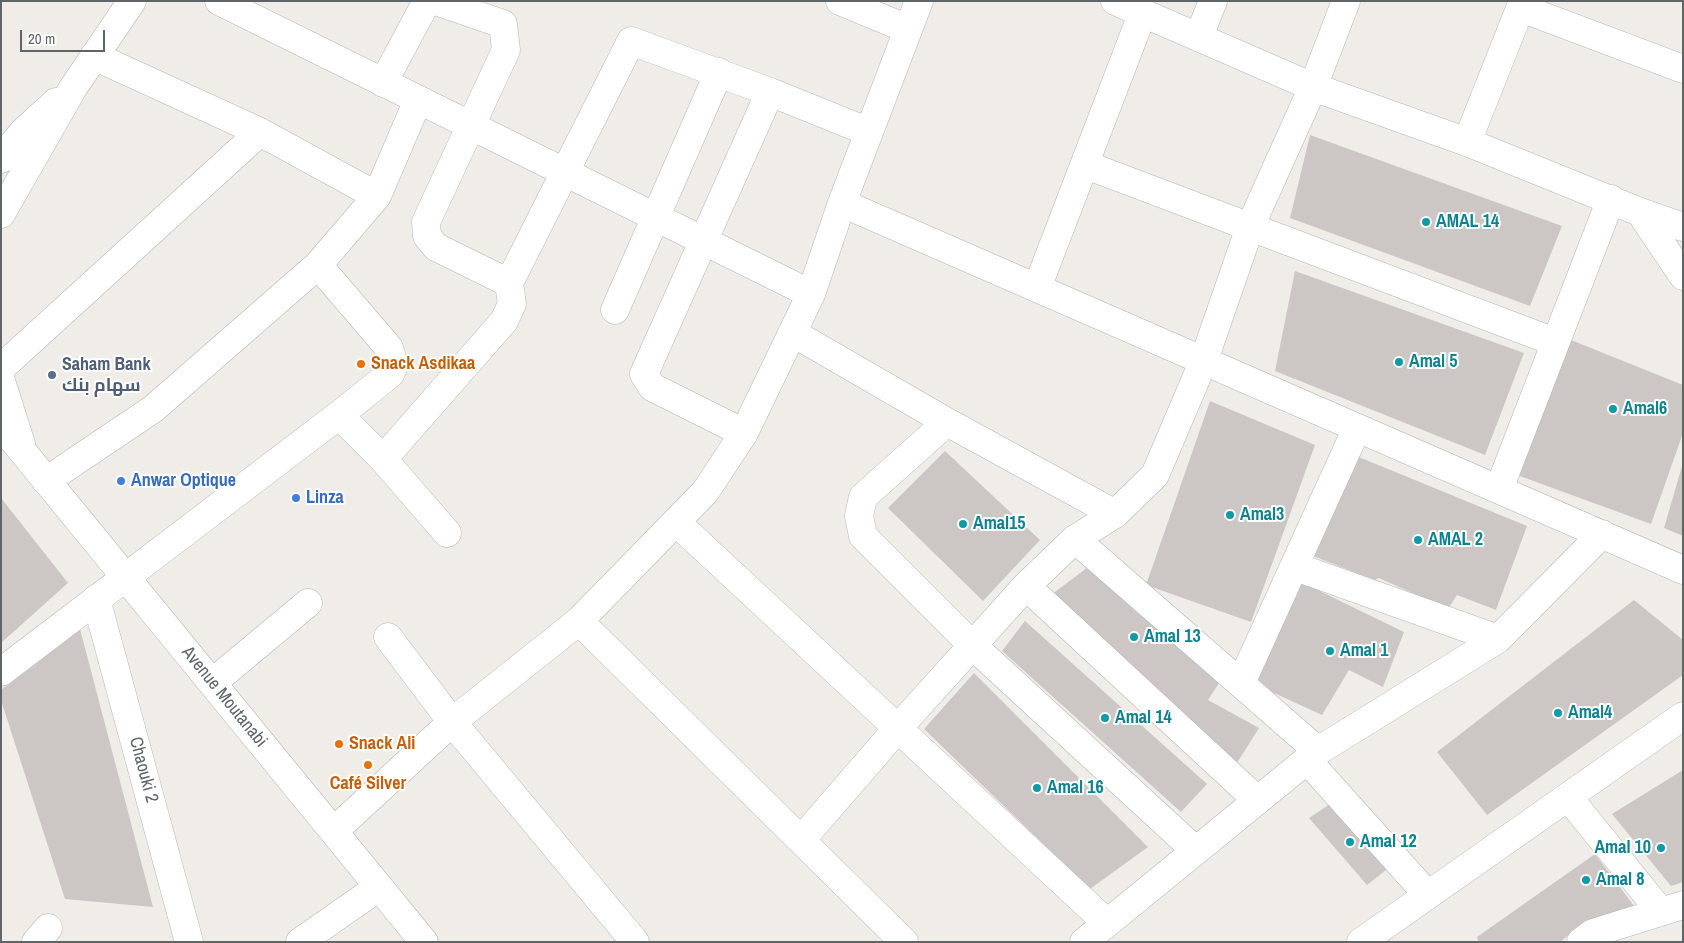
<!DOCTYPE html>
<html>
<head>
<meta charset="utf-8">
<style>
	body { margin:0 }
	#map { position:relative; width:1684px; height:943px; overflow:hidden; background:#f0ece7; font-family:"Archivo Narrow",sans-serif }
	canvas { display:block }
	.frame { position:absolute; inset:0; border:2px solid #5f6567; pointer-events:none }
	.scale { position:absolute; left:20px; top:30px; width:85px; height:22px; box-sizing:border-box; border:2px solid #5f6567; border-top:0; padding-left:6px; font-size:15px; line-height:18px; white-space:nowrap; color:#5f6567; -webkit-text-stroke:4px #fff; paint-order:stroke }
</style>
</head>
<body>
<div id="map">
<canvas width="1684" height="943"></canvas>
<div class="frame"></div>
<div class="scale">20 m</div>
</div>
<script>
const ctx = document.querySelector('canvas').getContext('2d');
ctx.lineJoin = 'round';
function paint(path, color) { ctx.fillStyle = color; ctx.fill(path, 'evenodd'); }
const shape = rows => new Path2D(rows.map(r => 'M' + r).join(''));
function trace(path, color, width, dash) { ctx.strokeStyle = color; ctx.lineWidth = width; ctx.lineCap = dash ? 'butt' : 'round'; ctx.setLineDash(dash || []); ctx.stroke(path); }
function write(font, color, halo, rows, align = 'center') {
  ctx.font = font + ' "Archivo Narrow",Cairo,sans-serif'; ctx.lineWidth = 4; ctx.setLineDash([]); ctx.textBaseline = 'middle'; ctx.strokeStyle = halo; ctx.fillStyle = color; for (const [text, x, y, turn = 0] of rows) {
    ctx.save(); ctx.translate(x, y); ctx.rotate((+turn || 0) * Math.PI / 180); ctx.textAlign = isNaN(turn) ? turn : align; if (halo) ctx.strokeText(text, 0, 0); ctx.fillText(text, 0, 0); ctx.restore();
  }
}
const building = shape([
	[1310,135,1562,226,1530,306,1290,218],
	[1295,271,1524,353,1485,455,1275,371],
	[1571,340,1683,385,1683,433,1651,524,1517,475],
	[1210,401,1315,445,1251,622,1146,585],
	[945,451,1040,540,983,601,888,508],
	[1349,453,1527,526,1496,610,1457,595,1448,609,1379,578,1374,580,1308,554],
	[1682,466,1683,466,1683,536,1664,528],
	[1,498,68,583,1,643],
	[1088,567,1221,680,1208,700,1259,728,1235,766,1051,595],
	[1297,580,1404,632,1383,687,1349,670,1322,715,1248,681],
	[1634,600,1683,640,1683,675,1487,815,1437,752],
	[1025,621,1207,784,1181,812,1002,651],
	[80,629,153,907,65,899,1,700,1,690],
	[974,673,1148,847,1090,889,924,729],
	[1683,770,1683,882,1671,886,1612,814],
	[1336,800,1391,866,1367,885,1309,818],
	[1595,854,1634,906,1586,921,1560,942,1479,942,1477,937]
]);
const minor = shape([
	[219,1,811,294],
	[840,1,908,29],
	[1115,1,1313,87,1467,142,1640,212,1683,276],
	[1521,8,1683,69],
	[1199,36,1213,1],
	[94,56,260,132,377,196],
	[383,83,427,1],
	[1467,142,1523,1],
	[1,159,23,132,56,102],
	[1086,165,1555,342],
	[842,203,1683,570],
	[1640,212,1683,227],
	[1,214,73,88,132,1],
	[509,283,631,41,770,92,869,132],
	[1037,288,1143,12],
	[615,310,719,72],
	[793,333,947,422,1115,514],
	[1,368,260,132],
	[1,381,21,444],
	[339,415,383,459,447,533],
	[947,422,863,497,859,516,863,536,972,645,1195,850],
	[1,425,424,942],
	[744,433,652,387,644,374,770,92],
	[383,459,504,321,512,304,509,283,436,247,427,236,426,222,506,50,503,24,436,1],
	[46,481,153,409,318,265,377,196,418,100],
	[1499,489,1611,199],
	[676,522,1107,923],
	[1075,539,1318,751],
	[1296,567,1498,639],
	[1026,586,1257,800],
	[96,599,189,942],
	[579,621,904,942],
	[388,637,452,722,635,942],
	[1,672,339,415,390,374,394,365,389,348,318,265],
	[212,683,308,603],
	[1241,683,1357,428],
	[1307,760,1428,895],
	[1568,797,1661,912],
	[334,831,452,722,579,621,705,492,744,433,811,294,842,203,919,1],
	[801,840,898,728,1026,586,1075,539,1115,514,1155,475,1204,360,1250,227,1313,87,1346,1],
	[36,942,48,928],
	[300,942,379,887],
	[1084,942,1318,751,1498,639,1602,534],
	[1361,942,1683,716],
	[1581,942,1593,933,1683,905]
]);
const markers = [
	[1426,222,5,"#0f9aa8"],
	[1399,362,5,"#0f9aa8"],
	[361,364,5,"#e8710a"],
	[52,375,5,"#5c6f8a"],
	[1613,409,5,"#0f9aa8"],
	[121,481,5,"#3f7fe0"],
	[296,498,5,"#3f7fe0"],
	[1230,515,5,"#0f9aa8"],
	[963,524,5,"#0f9aa8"],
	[1418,540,5,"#0f9aa8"],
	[1134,637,5,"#0f9aa8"],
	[1330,651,5,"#0f9aa8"],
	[1558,713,5,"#0f9aa8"],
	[1105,718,5,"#0f9aa8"],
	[339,744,5,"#e8710a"],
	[368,765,5,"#e8710a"],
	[1037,788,5,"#0f9aa8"],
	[1350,842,5,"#0f9aa8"],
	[1661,848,5,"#0f9aa8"],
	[1586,880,5,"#0f9aa8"]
];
const cultureNames = [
	["AMAL 14",1436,222],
	["Amal 5",1409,362],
	["Amal6",1623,409],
	["Amal3",1240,515],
	["Amal15",973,524],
	["AMAL 2",1428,540],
	["Amal 13",1144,637],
	["Amal 1",1340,651],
	["Amal4",1568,713],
	["Amal 14",1115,718],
	["Amal 16",1047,788],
	["Amal 12",1360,842],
	["Amal 10",1651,848,"right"],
	["Amal 8",1596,880]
];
const foodNames = [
	["Snack Asdikaa",371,364],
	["Snack Ali",349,744],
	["Café Silver",368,784,"center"]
];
const serviceNames = [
	["Saham Bank",62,365],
	["سهام بنك",62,386]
];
const shopNames = [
	["Anwar Optique",131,481],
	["Linza",306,498]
];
const streetNames = [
	["Avenue Moutanabi",224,697,51],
	["Chaouki 2",143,770,75]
];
paint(building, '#ccc7c4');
trace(minor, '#b2b7b9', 29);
trace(minor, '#fff', 28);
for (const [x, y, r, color] of markers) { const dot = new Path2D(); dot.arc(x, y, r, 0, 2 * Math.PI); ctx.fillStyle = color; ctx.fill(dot); trace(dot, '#fff', 2); }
write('bold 18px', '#0d838f', '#fff', cultureNames, 'left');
write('bold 18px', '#c56008', '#fff', foodNames, 'left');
write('bold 18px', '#4e5e75', '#fff', serviceNames, 'left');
write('bold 18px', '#366cbe', '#fff', shopNames, 'left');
write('18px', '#5f6567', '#fff', streetNames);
</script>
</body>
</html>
